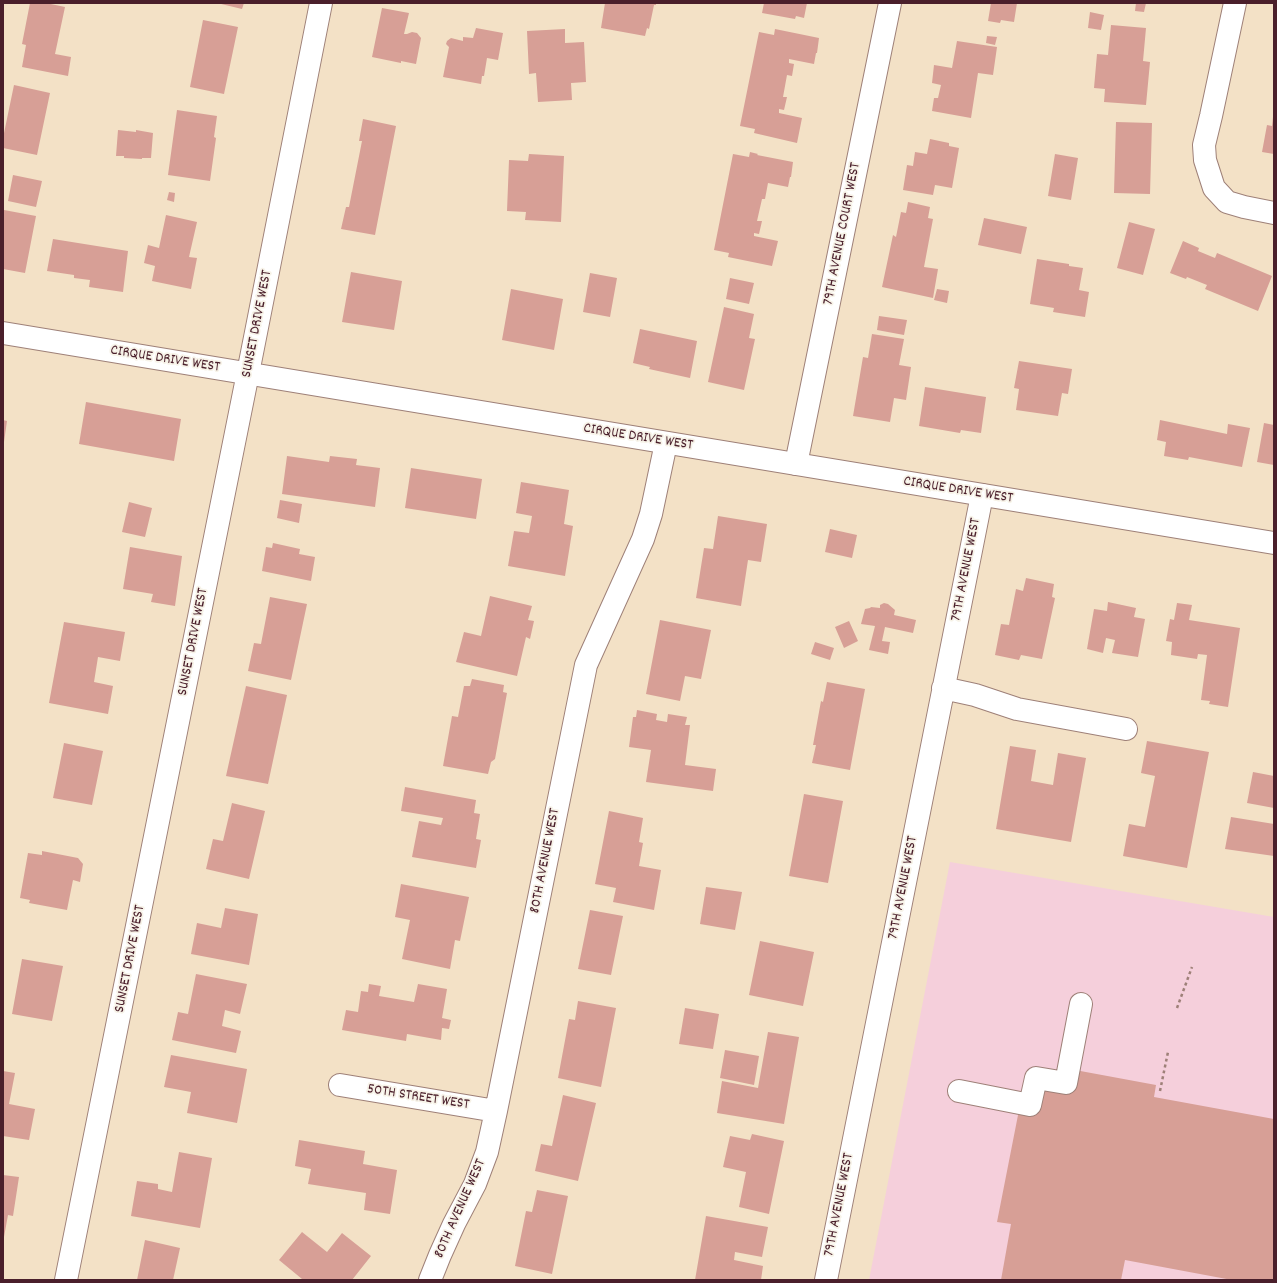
<!DOCTYPE html>
<html>
<head>
<meta charset="utf-8">
<style>
	body { margin:0 }
	#map { position:relative; width:1277px; height:1283px; overflow:hidden; background:#f3e1c6; font-family:Dekko,sans-serif }
	canvas { display:block }
	.frame { position:absolute; inset:0; border:4px solid #4a1f2b; pointer-events:none }
</style>
</head>
<body>
<div id="map">
<canvas width="1277" height="1283"></canvas>
<div class="frame"></div>
</div>
<script>
const ctx = document.querySelector('canvas').getContext('2d');
ctx.lineJoin = 'round';
function paint(path, color) { ctx.fillStyle = color; ctx.fill(path, 'evenodd'); }
const shape = rows => new Path2D(rows.map(r => 'M' + r).join(''));
function trace(path, color, width, dash) { ctx.strokeStyle = color; ctx.lineWidth = width; ctx.lineCap = dash ? 'butt' : 'round'; ctx.setLineDash(dash || []); ctx.stroke(path); }
function write(font, color, halo, rows, align = 'center') {
  ctx.font = font + ' Dekko,sans-serif'; ctx.lineWidth = 3.5; ctx.setLineDash([]); ctx.textBaseline = 'middle'; ctx.strokeStyle = halo; ctx.fillStyle = color; for (const [text, x, y, turn = 0] of rows) {
    ctx.save(); ctx.translate(x, y); ctx.rotate((+turn || 0) * Math.PI / 180); ctx.textAlign = isNaN(turn) ? turn : align; if (halo) ctx.strokeText(text, 0, 0); ctx.fillText(text, 0, 0); ctx.restore();
  }
}
const built = shape([
	[950,862,1274,917,1274,1280,869,1280]
]);
const building = shape([
	[30,3,46,3,65,7,55,54,71,57,68,76,22,67,26,45,22,44],
	[217,3,244,3,242,9],
	[605,3,656,3,656,5,654,5,649,29,647,28,645,36,601,28],
	[764,3,807,3,804,18,796,16,795,19,762,13],
	[991,3,1017,3,1014,22,1001,20,1000,23,988,21],
	[1136,3,1146,3,1144,12,1135,11],
	[382,8,409,13,404,34,407,34,412,32,417,33,421,38,416,64,401,61,401,63,372,57],
	[1090,12,1104,15,1101,30,1088,28],
	[203,20,238,27,224,94,190,87],
	[1111,25,1146,28,1143,61,1150,62,1146,105,1104,102,1105,89,1094,88,1097,54,1108,55],
	[476,28,503,33,498,60,487,58,484,76,482,76,481,84,443,77,449,47,446,44,447,41,451,38,463,41,463,37,473,38],
	[565,29,565,43,584,42,586,82,571,83,572,100,538,102,536,73,529,74,527,31],
	[775,29,819,38,817,53,816,53,814,64,789,59,789,63,794,64,792,76,787,75,783,97,787,97,784,110,779,109,779,113,802,118,797,143,754,133,755,129,740,126,759,32,774,35],
	[987,36,997,37,995,45,986,43],
	[957,41,997,47,993,75,978,73,971,118,932,111,934,98,938,98,941,85,932,83,934,65,952,68],
	[14,85,50,93,37,155,3,148,3,138],
	[177,110,217,116,214,137,216,138,210,181,168,175],
	[1273,117,1274,117,1274,154,1262,152,1267,125,1272,126],
	[363,119,396,126,375,235,341,229,346,207,349,207,362,141,359,141],
	[1116,122,1152,123,1150,194,1114,193],
	[118,130,136,132,136,130,153,133,151,158,142,158,142,159,124,158,124,156,116,156],
	[930,139,949,143,949,146,959,148,952,188,935,185,933,195,903,190,907,165,913,166,915,152,927,154],
	[750,152,758,154,757,155,793,162,791,177,790,177,788,187,768,183,765,199,762,199,757,221,762,221,759,234,754,233,754,236,778,241,772,266,728,257,729,253,714,250,733,154,749,157],
	[529,154,564,156,561,222,525,220,526,212,507,211,509,160,528,161],
	[1055,154,1078,158,1071,200,1048,196],
	[13,175,42,181,36,207,8,201],
	[169,192,175,193,174,202,167,200],
	[908,202,930,207,928,218,933,219,924,267,938,269,933,298,882,287,893,235,896,237,901,212,906,213],
	[4,210,36,216,25,273,3,269],
	[166,215,197,222,189,257,197,258,191,289,152,281,155,266,144,263,148,245,159,248],
	[984,218,1027,227,1021,254,978,245],
	[1129,222,1155,229,1143,275,1117,268],
	[53,239,128,251,123,292,89,287,90,280,74,278,74,275,47,271],
	[1183,241,1199,248,1198,251,1215,258,1217,253,1272,276,1258,311,1205,289,1207,285,1187,277,1186,279,1170,273],
	[1037,259,1069,264,1069,266,1083,268,1079,290,1089,292,1085,317,1053,312,1054,308,1030,304],
	[351,272,402,281,394,330,342,322],
	[590,273,617,278,610,317,583,312],
	[730,278,754,283,749,304,726,299],
	[511,289,563,299,554,350,502,340],
	[937,289,949,291,947,303,934,300],
	[724,307,754,314,749,338,755,339,744,390,708,382],
	[879,316,907,320,904,335,877,330],
	[640,329,697,341,690,378,649,369,650,367,633,363],
	[872,334,904,339,899,365,911,367,906,400,894,398,890,422,853,416,863,357,868,358],
	[1019,361,1072,369,1068,394,1062,393,1058,416,1016,410,1019,389,1014,388],
	[925,387,986,397,981,433,961,430,960,433,919,426],
	[86,402,181,419,174,461,79,444],
	[3,420,7,421,4,442,3,442],
	[1160,420,1227,434,1228,424,1250,428,1242,467,1189,457,1188,460,1164,456,1166,442,1157,440],
	[1264,423,1274,425,1274,465,1257,462],
	[287,456,329,462,330,456,357,459,356,465,380,468,375,507,282,494],
	[411,468,482,479,476,519,405,508],
	[521,482,569,490,564,524,573,526,565,576,508,566,514,531,529,533,532,516,516,513],
	[280,500,302,504,299,523,277,518],
	[129,502,152,508,145,537,122,532],
	[718,516,767,524,761,562,748,560,741,606,696,598,704,548,713,549],
	[830,529,857,535,852,558,825,552],
	[273,543,300,549,299,554,315,557,311,581,262,571,266,547,272,548],
	[130,547,182,556,175,606,151,602,153,594,123,589],
	[1026,578,1054,584,1052,597,1055,598,1042,659,1021,655,1019,660,995,655,1001,624,1009,625,1016,589,1023,591],
	[490,596,532,606,528,620,534,621,530,639,526,637,517,676,456,662,464,632,481,636],
	[270,597,307,604,291,680,248,671,254,643,261,644],
	[1108,602,1136,608,1134,617,1145,619,1138,657,1112,653,1115,640,1106,638,1103,653,1087,649,1094,609,1107,611],
	[884,603,888,604,895,610,894,615,916,620,913,633,885,627,882,641,890,642,888,654,869,650,875,626,861,624,865,609,870,608,871,607,880,608,880,605],
	[1177,603,1192,605,1189,620,1240,628,1228,707,1209,704,1210,701,1201,700,1207,655,1198,654,1197,659,1171,655,1172,642,1166,641,1170,619,1174,620],
	[660,620,711,630,701,679,685,676,680,701,646,694],
	[849,621,858,641,844,648,835,627],
	[64,622,125,632,120,661,98,657,94,682,113,686,108,714,49,703],
	[815,642,834,648,830,660,811,654],
	[472,679,504,685,503,692,507,693,495,759,491,762,488,774,443,766,452,716,458,717,464,686,470,686],
	[827,682,865,689,850,770,812,763,816,745,813,745,821,701,823,702],
	[246,686,287,695,268,784,226,776],
	[637,710,657,714,656,720,667,722,668,714,687,717,685,725,690,725,685,765,716,769,713,791,646,782,651,750,629,747,633,717,636,717],
	[1147,741,1209,752,1187,868,1123,856,1129,824,1145,827,1155,776,1141,773],
	[64,743,103,751,92,805,53,798],
	[1010,746,1036,750,1031,781,1053,785,1058,753,1086,758,1071,842,996,829],
	[1253,772,1274,776,1274,808,1247,803],
	[405,787,476,800,474,813,480,814,476,839,481,840,476,868,412,857,419,821,441,825,443,818,401,811],
	[804,794,843,801,828,883,789,876],
	[232,803,265,811,249,879,206,869,213,839,223,841],
	[609,811,643,818,639,842,643,843,639,866,661,870,654,910,613,902,616,888,595,884],
	[1231,817,1274,824,1274,856,1225,849],
	[42,851,78,858,83,864,80,882,73,880,67,910,29,903,30,900,20,898,28,853,42,855],
	[401,884,469,897,460,941,455,940,450,969,402,959,410,920,395,917],
	[706,887,742,892,735,930,700,924],
	[225,908,258,914,249,965,191,954,197,923,221,928],
	[590,910,623,916,611,975,578,969],
	[760,941,814,952,803,1006,749,995],
	[22,959,63,966,52,1021,12,1014],
	[196,974,247,984,240,1014,225,1010,222,1026,241,1031,236,1053,172,1040,178,1012,188,1014],
	[369,984,381,986,379,996,414,1002,418,984,447,989,442,1018,451,1020,449,1029,442,1028,441,1040,407,1034,406,1041,342,1030,346,1010,358,1012,361,991,368,992],
	[578,1001,616,1008,601,1087,558,1078,569,1019,575,1020],
	[685,1008,719,1014,713,1049,679,1044],
	[768,1032,799,1037,784,1124,717,1113,722,1081,758,1088],
	[725,1050,759,1056,754,1085,720,1078],
	[171,1055,247,1069,237,1123,187,1113,191,1092,164,1087],
	[1075,1070,1156,1085,1154,1097,1274,1119,1274,1280,1232,1280,1125,1260,1121,1280,1001,1280,1011,1224,997,1222,1019,1110,1041,1082],
	[3,1071,15,1073,9,1104,35,1109,29,1140,3,1136],
	[563,1095,596,1103,578,1181,535,1171,541,1144,552,1146],
	[752,1134,784,1141,769,1214,739,1207,746,1172,723,1167,730,1136,750,1140],
	[299,1140,365,1151,363,1164,397,1170,390,1214,364,1210,366,1193,308,1184,311,1169,295,1166],
	[179,1152,212,1158,200,1228,131,1216,137,1181,158,1184,158,1189,172,1192],
	[3,1175,19,1177,13,1216,8,1215,4,1237],
	[537,1190,568,1196,552,1274,515,1266,526,1211,532,1212],
	[706,1216,768,1227,762,1257,735,1252,734,1260,763,1266,761,1280,695,1280],
	[302,1232,327,1252,342,1233,371,1256,352,1280,301,1280,302,1279,279,1260],
	[145,1240,180,1248,173,1280,137,1280]
]);
const path = shape([
	[1177,1008,1192,967],
	[1160,1091,1168,1052]
]);
const street = shape([
	[1235,3,1211,116,1204,145,1205,160,1214,188,1227,202,1244,207,1274,213],
	[796,464,890,3],
	[943,688,975,695,1017,709,1126,729],
	[340,1085,496,1111],
	[959,1091,1030,1105,1036,1078,1066,1083,1081,1004],
	[66,1280,248,373],
	[430,1280,440,1255,454,1224,475,1184,487,1152,496,1111,586,665,643,539,651,514,666,443],
	[826,1280,982,495]
]);
const secondary = shape([
	[3,333,1274,543],
	[248,373,321,3]
]);
const streetNames = [
	["79TH AVENUE COURT WEST",843,234,-79],
	["SUNSET DRIVE WEST",258,324,-79],
	["CIRQUE DRIVE WEST",165,360,9],
	["CIRQUE DRIVE WEST",638,438,9],
	["CIRQUE DRIVE WEST",958,491,9],
	["79TH AVENUE WEST",967,570,-79],
	["SUNSET DRIVE WEST",194,642,-79],
	["80TH AVENUE WEST",546,861,-79],
	["79TH AVENUE WEST",904,888,-79],
	["SUNSET DRIVE WEST",131,959,-79],
	["50TH STREET WEST",418,1098,9],
	["79TH AVENUE WEST",840,1205,-79],
	["80TH AVENUE WEST",461,1209,-66]
];
paint(built, '#f5cfdb');
paint(building, '#d79f96');
trace(street, '#9e8078', 24);
trace(secondary, '#9e8078', 24);
trace(path, '#9e8078', 2.5, [3, 3]);
trace(street, '#fff', 22);
trace(secondary, '#fff', 22);
write('15px', '#4a1f2b', '#f7f3e8', streetNames);
</script>
</body>
</html>
